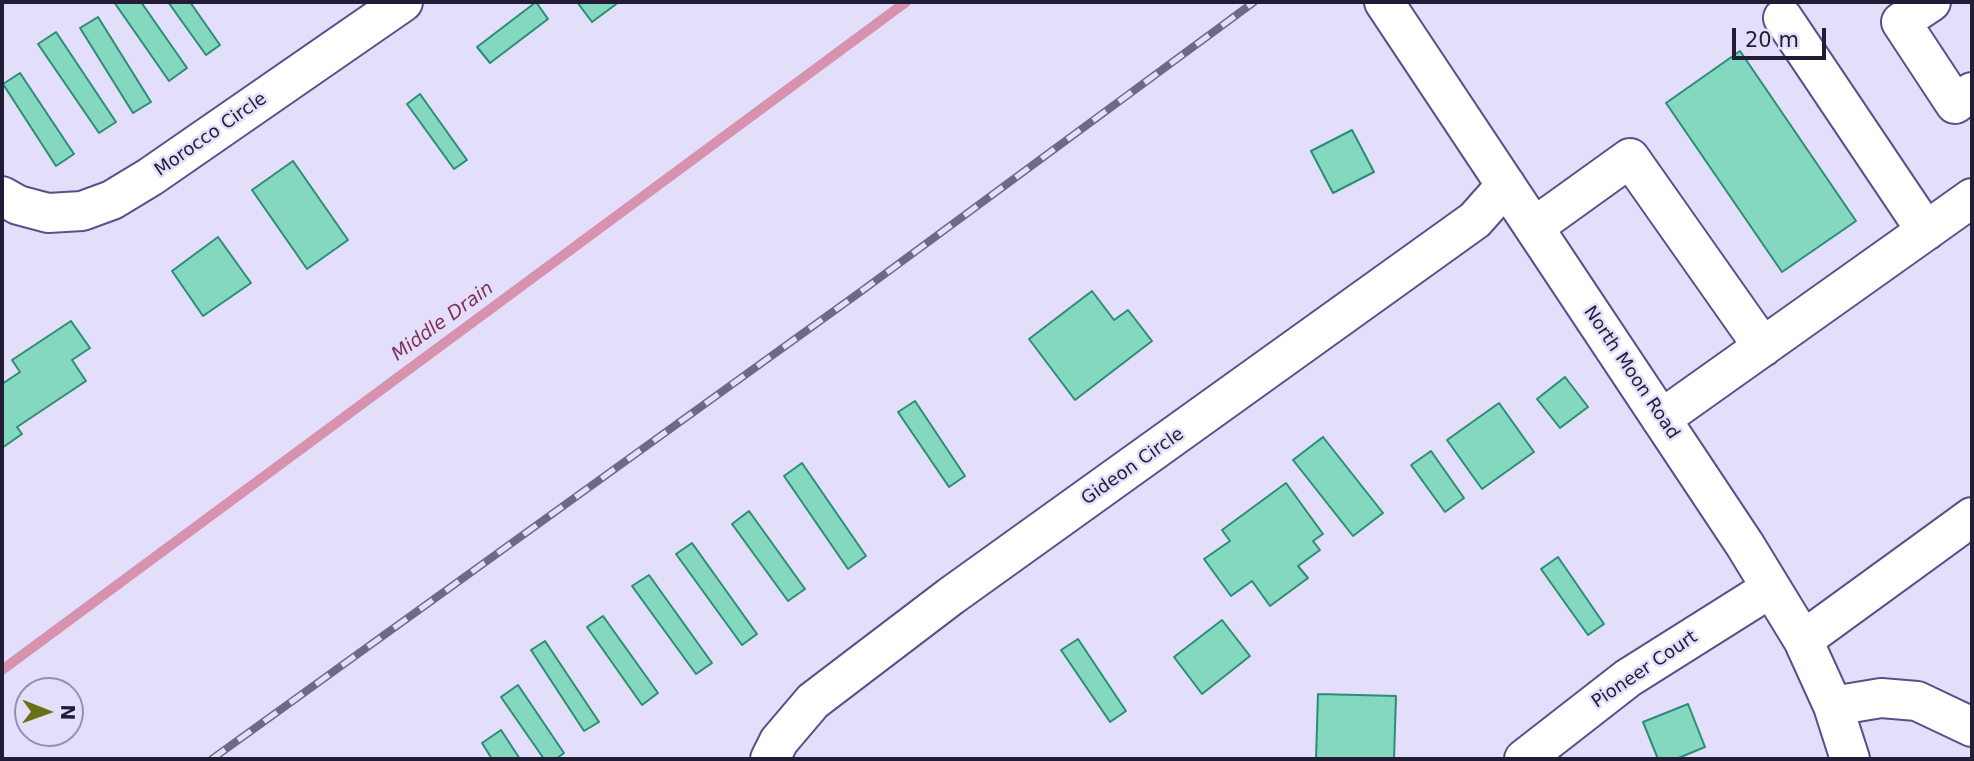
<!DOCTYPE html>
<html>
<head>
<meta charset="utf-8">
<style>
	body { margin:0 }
	#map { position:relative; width:1974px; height:761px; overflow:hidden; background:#e3defa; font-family:"DejaVu Sans",sans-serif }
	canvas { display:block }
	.frame { position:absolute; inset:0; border:4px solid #221c36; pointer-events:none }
	.north { position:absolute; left:14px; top:677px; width:70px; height:70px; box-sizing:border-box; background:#e3defa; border:2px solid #9690ac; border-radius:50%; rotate:91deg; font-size:19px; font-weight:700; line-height:28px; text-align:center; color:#221c36 }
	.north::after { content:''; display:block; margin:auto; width:24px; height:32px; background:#6a7016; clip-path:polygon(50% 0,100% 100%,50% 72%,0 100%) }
	.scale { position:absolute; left:1732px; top:28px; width:94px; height:32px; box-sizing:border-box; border:4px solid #221c36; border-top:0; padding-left:9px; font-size:21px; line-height:24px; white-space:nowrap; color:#221c36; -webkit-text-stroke:5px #e3defa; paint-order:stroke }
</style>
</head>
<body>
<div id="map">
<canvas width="1974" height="761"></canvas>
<div class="frame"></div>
<div class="north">N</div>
<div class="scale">20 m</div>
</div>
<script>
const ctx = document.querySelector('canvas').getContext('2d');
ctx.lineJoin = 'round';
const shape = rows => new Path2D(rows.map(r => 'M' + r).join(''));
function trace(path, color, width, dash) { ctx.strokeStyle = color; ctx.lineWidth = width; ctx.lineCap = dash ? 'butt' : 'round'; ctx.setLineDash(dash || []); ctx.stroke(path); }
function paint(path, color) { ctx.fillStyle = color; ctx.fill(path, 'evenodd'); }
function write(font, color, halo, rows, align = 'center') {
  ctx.font = font + ' "DejaVu Sans",sans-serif'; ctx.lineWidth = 5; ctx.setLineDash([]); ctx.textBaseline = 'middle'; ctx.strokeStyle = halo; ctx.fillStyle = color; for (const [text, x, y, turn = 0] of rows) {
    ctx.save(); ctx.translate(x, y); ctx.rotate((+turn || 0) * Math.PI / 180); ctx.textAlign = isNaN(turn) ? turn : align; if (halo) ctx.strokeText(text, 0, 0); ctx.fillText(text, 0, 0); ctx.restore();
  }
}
const stream = shape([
	[2,670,906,2]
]);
const building = shape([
	[114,2,141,2,187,68,169,81,114,2],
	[168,2,190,2,220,45,206,55,168,2],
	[536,2,548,19,490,63,477,47,536,2],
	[577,2,619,2,592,22,577,2],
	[98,17,151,102,133,113,80,28,98,17],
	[56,32,116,122,99,133,38,44,56,32],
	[1740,51,1856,221,1782,272,1666,103,1740,51],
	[20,73,74,154,56,166,3,84,20,73],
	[420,94,467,160,454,169,407,104,420,94],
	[1352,130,1374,172,1333,193,1311,151,1352,130],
	[293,161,348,240,307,269,252,190,293,161],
	[218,237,251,283,203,316,172,271,218,237],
	[1092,291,1114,320,1128,310,1152,341,1075,400,1029,339,1092,291],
	[71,321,90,348,72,360,86,381,17,427,22,434,2,448,2,384,20,372,12,360,71,321],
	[1565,377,1588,407,1560,428,1537,399,1565,377],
	[915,401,965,476,949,487,898,412,915,401],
	[1499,403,1534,452,1482,489,1447,440,1499,403],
	[1323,437,1383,513,1353,536,1293,460,1323,437],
	[1431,451,1464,498,1445,512,1411,465,1431,451],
	[802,463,866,556,848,569,784,476,802,463],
	[1286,483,1323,534,1313,541,1320,550,1298,566,1308,578,1270,606,1252,581,1231,596,1204,559,1230,541,1222,530,1286,483],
	[749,511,805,589,788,601,732,524,749,511],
	[692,543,757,634,742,645,676,554,692,543],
	[1558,557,1604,624,1588,635,1541,569,1558,557],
	[649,575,712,663,696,674,632,586,649,575],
	[603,616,658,693,642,705,587,627,603,616],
	[1222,620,1250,656,1202,694,1174,657,1222,620],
	[1078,639,1126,711,1110,722,1061,650,1078,639],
	[545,641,599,722,584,731,531,650,545,641],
	[518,685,564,753,556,759,544,759,501,697,518,685],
	[1318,694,1396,696,1394,759,1316,759,1318,694],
	[1688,704,1705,747,1676,759,1658,759,1643,722,1688,704],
	[501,730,520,759,492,759,482,743,501,730]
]);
const minor = shape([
	[1384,2,1745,545,1803,640,1833,706,1850,759],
	[1931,2,1901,22,1955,104,1972,92],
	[1783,18,1926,231],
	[2,196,18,205,48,213,82,211,112,200,150,177,403,2],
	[1534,227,1630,158,1763,347],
	[1661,419,1972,198],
	[1803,640,1972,517],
	[1833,706,1881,698,1917,701,1972,727],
	[770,759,779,741,813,701,951,596,1475,220,1506,185],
	[1524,759,1628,678,1771,588]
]);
const rail = shape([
	[212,759,863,290,1254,2]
]);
const streetNames = [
	["Morocco Circle",211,135,-35],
	["North Moon Road",1631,373,56],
	["Gideon Circle",1133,467,-35],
	["Pioneer Court",1645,670,-34]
];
const waterNames = [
	["Middle Drain",443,322,-36]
];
trace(stream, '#d792ae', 10);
paint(building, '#83d8bf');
trace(building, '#2c8d75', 2);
trace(minor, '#5c4e8a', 42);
trace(minor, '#fff', 38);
trace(rail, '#6e6984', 8);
trace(rail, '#e3defa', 5, [16]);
write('18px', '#221c36', '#e3defa', streetNames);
write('italic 19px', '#813057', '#e3defa', waterNames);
</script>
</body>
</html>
